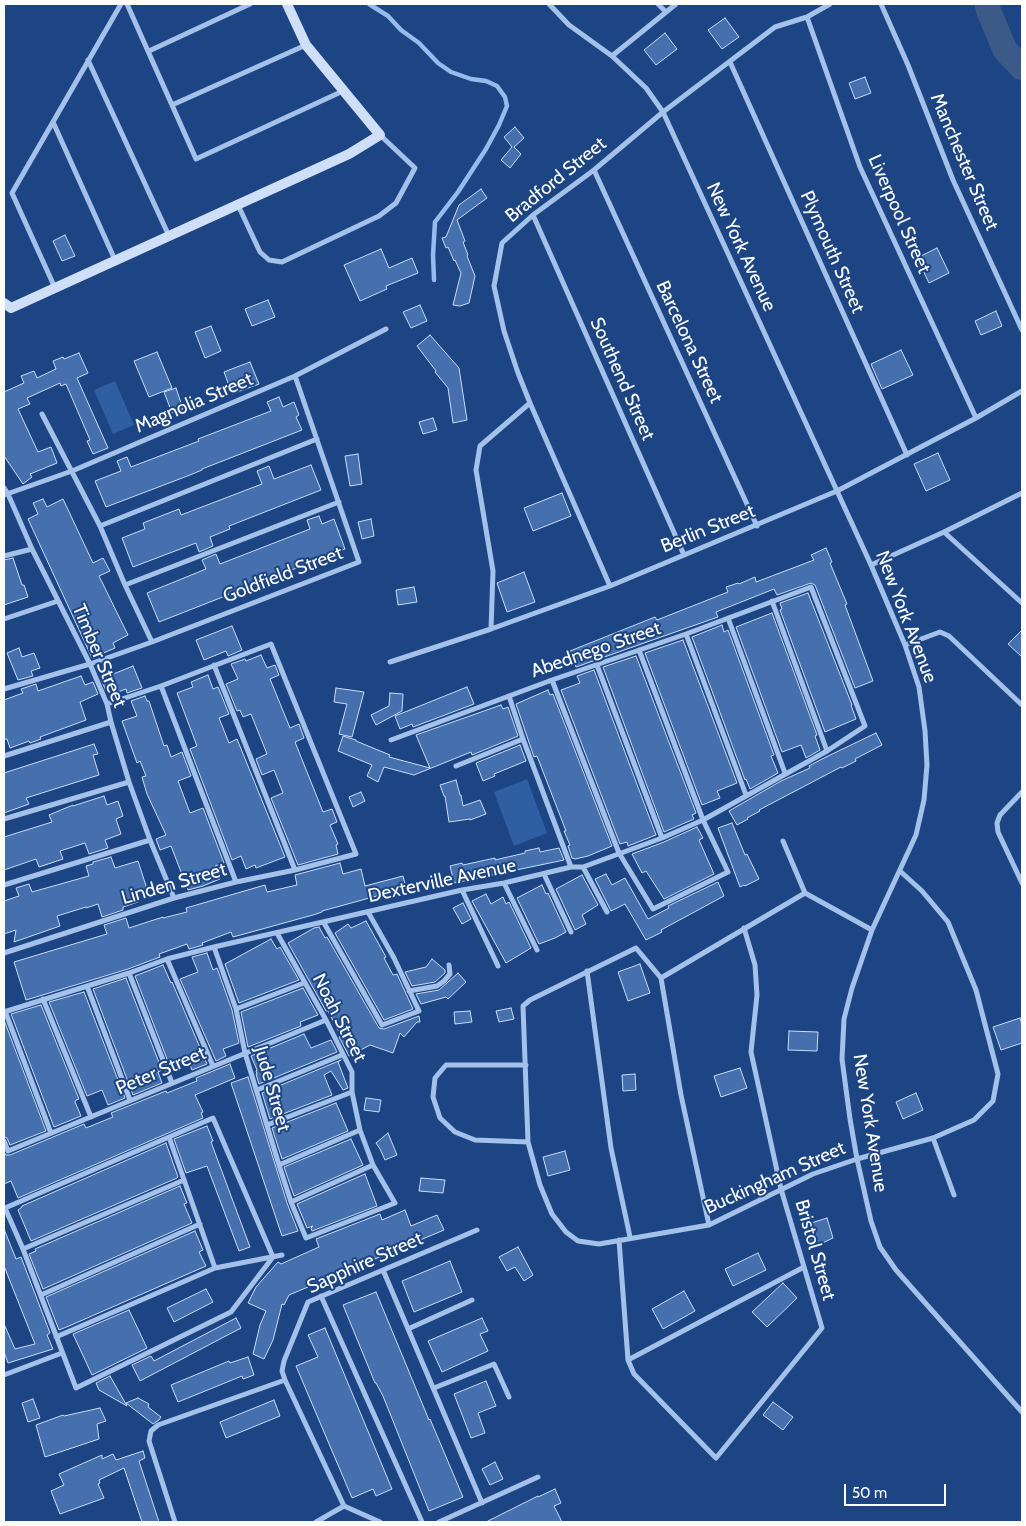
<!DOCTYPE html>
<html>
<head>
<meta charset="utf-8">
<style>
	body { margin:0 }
	#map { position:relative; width:1026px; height:1526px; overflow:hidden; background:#1d4584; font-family:Cabin,sans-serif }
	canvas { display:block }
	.frame { position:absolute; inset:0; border:5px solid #fff; pointer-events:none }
	.scale { position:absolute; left:844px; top:1484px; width:102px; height:22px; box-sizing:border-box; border:2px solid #fff; border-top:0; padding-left:6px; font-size:15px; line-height:18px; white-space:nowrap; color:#fff; -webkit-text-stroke:4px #1d4584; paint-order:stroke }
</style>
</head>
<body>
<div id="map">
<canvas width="1026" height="1526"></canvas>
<div class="frame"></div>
<div class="scale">50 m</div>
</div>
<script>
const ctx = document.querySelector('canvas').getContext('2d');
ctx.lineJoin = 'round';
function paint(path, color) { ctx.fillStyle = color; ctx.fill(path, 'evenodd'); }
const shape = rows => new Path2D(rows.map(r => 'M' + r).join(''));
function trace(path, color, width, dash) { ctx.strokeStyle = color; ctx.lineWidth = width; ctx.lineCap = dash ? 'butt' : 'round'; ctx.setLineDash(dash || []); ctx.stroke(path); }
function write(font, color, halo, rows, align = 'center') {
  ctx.font = font + ' Cabin,sans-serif'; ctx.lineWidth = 4; ctx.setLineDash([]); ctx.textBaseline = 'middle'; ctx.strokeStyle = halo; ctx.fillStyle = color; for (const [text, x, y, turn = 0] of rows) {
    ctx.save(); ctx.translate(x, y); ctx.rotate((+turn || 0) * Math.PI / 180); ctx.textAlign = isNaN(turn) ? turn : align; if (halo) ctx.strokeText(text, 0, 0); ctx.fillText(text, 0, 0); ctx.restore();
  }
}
const green = shape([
	[115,381,134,425,113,434,94,390],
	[527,779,547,833,514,846,494,792]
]);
const stream = shape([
	[369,4,388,16,401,30,419,43,438,63,451,72,471,79,486,81,497,86,505,97,507,106,499,125,486,149,458,192,435,222,433,255,434,280]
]);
const river = shape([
	[987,4,989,12,1005,50,1022,68]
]);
const building = shape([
	[725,18,739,37,722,49,708,30,725,18],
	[665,33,677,49,656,65,644,50,665,33],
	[865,77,871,93,855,99,849,83,865,77],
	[515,127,524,138,514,147,521,154,510,168,501,160,512,147,504,137,515,127],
	[481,189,487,198,457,220,465,241,463,242,468,255,467,256,475,276,469,303,460,306,453,305,461,273,455,260,454,261,448,247,446,248,442,238,446,237,459,205,481,189],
	[65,235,75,256,62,261,53,241,65,235],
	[937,248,949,273,929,283,917,258,937,248],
	[381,249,389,268,412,258,418,273,386,286,387,289,360,301,344,265,381,249],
	[268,300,275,317,252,326,245,309,268,300],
	[420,305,427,321,411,328,403,312,420,305],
	[996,311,1002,326,981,335,975,321,996,311],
	[211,326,221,351,205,358,195,332,211,326],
	[430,335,459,368,467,420,453,423,448,388,435,372,436,371,417,346,430,335],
	[901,350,913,375,882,389,871,364,901,350],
	[157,352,172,388,149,397,134,361,157,352],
	[79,353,88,373,77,378,108,448,93,454,87,441,90,440,66,384,61,386,60,383,27,398,30,404,18,409,38,452,51,447,57,463,30,474,32,477,23,484,4,456,4,392,24,383,21,376,34,371,37,378,56,369,53,361,63,357,64,359,79,353],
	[250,362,259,384,232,394,224,372,250,362],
	[176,388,183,409,172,413,164,392,176,388],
	[279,397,283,407,294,402,299,415,296,417,302,430,202,469,202,470,190,475,106,507,95,481,121,471,117,461,127,457,131,467,199,441,198,439,271,411,267,402,279,397],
	[433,418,437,430,423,434,419,422,433,418],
	[938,453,950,480,926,491,914,464,938,453],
	[358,454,362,484,350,486,345,456,358,454],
	[311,465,321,490,229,526,230,529,210,537,213,546,199,552,196,543,133,567,122,538,145,529,143,523,179,509,181,515,262,484,257,471,269,466,274,479,311,465],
	[562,493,571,516,533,531,524,508,562,493],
	[43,499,47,507,63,499,93,563,103,558,110,571,99,576,128,635,113,643,115,648,92,658,28,519,38,514,33,503,43,499],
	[319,516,322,524,334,519,345,549,159,622,147,593,206,569,202,560,216,554,220,564,310,529,307,520,319,516],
	[371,519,374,536,362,539,358,522,371,519],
	[826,548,832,562,830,563,847,604,845,605,873,681,855,688,815,585,811,583,777,595,774,589,716,612,718,617,576,667,570,651,655,617,657,620,728,592,726,587,738,583,739,584,755,577,756,582,814,560,811,555,826,548],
	[13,558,22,585,24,585,28,597,4,605,4,560,13,558],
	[524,572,535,602,507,612,497,583,524,572],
	[414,587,417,602,398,605,396,590,414,587],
	[808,593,852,705,851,705,856,719,825,732,780,610,782,609,780,603,808,593],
	[772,613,817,735,815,736,820,750,806,758,801,745,782,752,736,627,772,613],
	[722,625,724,632,728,630,774,755,771,756,778,773,750,789,746,779,745,780,692,637,722,625],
	[232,626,242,650,228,656,226,651,204,660,196,640,232,626],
	[1022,630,1022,657,1008,644,1022,630],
	[683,640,737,783,717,791,720,798,702,805,645,653,683,640],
	[19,648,22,657,34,653,40,668,31,671,33,676,18,680,7,653,19,648],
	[261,655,267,668,275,665,279,675,270,679,290,728,299,724,304,738,295,742,323,812,332,809,337,822,330,825,338,844,336,845,338,854,298,865,271,798,283,793,274,770,262,775,256,759,267,754,251,714,243,717,240,710,237,711,226,684,238,679,231,664,245,659,246,661,261,655],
	[636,656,696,813,692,815,694,819,664,832,603,667,636,656],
	[133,666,142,688,127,693,126,689,110,695,108,690,106,691,101,679,133,666],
	[594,670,656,835,628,846,627,842,620,844,561,690,580,683,577,676,594,670],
	[208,675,213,689,218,687,229,714,219,718,229,743,237,739,285,857,256,868,255,865,246,869,241,856,232,860,190,749,197,746,177,693,193,687,191,682,208,675],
	[81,676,85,685,93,682,98,694,80,702,86,720,40,737,41,739,30,743,29,741,10,748,7,739,4,739,4,700,23,693,21,689,36,684,38,691,81,676],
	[467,687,474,704,413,727,412,724,400,729,395,716,467,687],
	[336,688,364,692,352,737,339,734,347,704,334,702,336,688],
	[548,690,550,695,553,694,612,846,588,856,575,859,572,858,568,846,570,845,564,831,566,831,537,756,534,757,516,704,548,690],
	[390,693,403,694,402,711,376,725,371,715,389,706,390,693],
	[145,696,147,701,149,701,164,746,167,745,171,757,182,752,191,776,178,781,190,813,203,808,224,863,215,866,220,879,203,886,188,890,171,846,160,850,156,839,166,835,147,794,142,777,146,776,140,761,137,763,122,721,137,716,131,701,145,696],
	[501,705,503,709,508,707,518,736,472,755,471,752,414,775,384,767,378,782,367,776,372,765,338,751,343,736,356,740,356,741,390,755,389,757,430,768,416,735,501,705],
	[876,733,882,745,855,759,856,761,842,768,841,767,759,810,760,811,747,818,748,819,737,825,729,811,781,781,810,768,809,766,824,758,876,733],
	[94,744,98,754,93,755,99,775,26,798,29,804,4,813,4,773,94,744],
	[520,745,526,761,494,774,495,776,483,781,476,763,520,745],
	[456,780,460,795,461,795,463,806,480,800,486,814,470,820,470,819,449,822,445,796,444,796,440,785,456,780],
	[361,792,365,801,353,807,349,797,361,792],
	[104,796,107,805,118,801,123,816,116,819,121,834,105,840,108,848,89,854,85,843,60,851,63,859,39,867,36,859,4,870,4,837,52,822,49,815,73,805,73,806,104,796],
	[732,823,745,855,747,854,759,879,745,886,744,885,740,887,718,828,732,823],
	[697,827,703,838,699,840,714,874,664,899,646,871,642,873,632,854,664,842,697,827],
	[539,848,540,852,559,848,564,860,454,883,450,866,462,863,463,865,495,858,495,860,525,853,525,851,539,848],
	[111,857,115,868,138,861,147,889,135,893,138,902,123,907,123,910,102,917,98,904,86,908,86,907,57,916,60,926,14,942,16,930,4,934,4,901,19,896,16,888,29,884,32,892,89,876,86,866,93,864,93,862,111,857],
	[340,863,343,874,361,869,365,886,403,876,406,888,322,911,322,912,313,915,233,937,231,932,202,943,203,945,189,949,187,944,159,954,160,957,128,969,26,1000,14,962,107,934,104,925,126,918,129,928,163,917,163,918,187,912,186,908,265,885,267,892,297,885,295,875,340,863],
	[606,874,612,885,625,878,648,919,669,908,668,906,718,882,724,896,661,930,662,932,646,940,625,904,611,911,595,879,606,874],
	[582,875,598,905,582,915,586,924,575,930,556,889,582,875],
	[542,885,546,894,548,893,566,932,555,938,539,944,517,898,542,885],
	[486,894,491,904,503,897,506,904,509,902,531,948,506,963,472,901,486,894],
	[463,903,471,919,462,924,453,908,463,903],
	[366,921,386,957,384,958,393,975,397,974,413,1009,384,1020,335,933,348,924,351,928,366,921],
	[319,927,325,938,327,937,379,1028,384,1029,419,1016,420,1022,417,1022,404,1037,400,1033,393,1053,370,1045,349,1056,339,1037,341,1036,328,1011,326,1011,288,943,314,928,319,927],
	[271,939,277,949,280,947,299,980,239,1003,225,964,271,939],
	[207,953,213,970,217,968,232,1010,239,1043,223,1049,226,1056,216,1061,180,979,198,972,192,957,207,953],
	[432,959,445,970,445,973,435,982,412,986,405,972,426,967,432,959],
	[640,964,650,993,628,1001,618,972,640,964],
	[163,965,171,983,172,982,207,1064,192,1070,188,1060,170,1067,135,976,163,965],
	[458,973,466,982,448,999,446,997,421,1004,416,994,439,990,458,973],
	[126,978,162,1070,158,1072,162,1083,133,1095,93,989,126,978],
	[303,988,318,1015,300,1022,301,1026,248,1047,241,1012,303,988],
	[84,992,125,1098,108,1105,102,1090,87,1096,49,1002,84,992],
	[41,1005,79,1099,76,1100,75,1102,81,1116,54,1127,11,1014,41,1005],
	[511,1008,514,1019,499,1022,496,1011,511,1008],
	[470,1011,472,1022,455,1024,454,1012,470,1011],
	[1020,1018,1022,1025,1022,1043,1001,1050,993,1027,1020,1018],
	[4,1020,46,1131,10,1145,7,1138,4,1137,4,1020],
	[789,1031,818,1032,817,1051,788,1050,789,1031],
	[304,1034,311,1048,331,1040,337,1052,259,1084,256,1074,257,1074,256,1071,257,1070,251,1056,304,1034],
	[341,1060,338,1062,348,1088,343,1090,331,1071,324,1075,332,1095,270,1119,262,1093,341,1060],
	[230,1064,235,1078,195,1095,203,1112,201,1113,203,1118,18,1198,11,1181,4,1184,4,1152,6,1155,10,1155,84,1124,86,1128,113,1117,111,1113,166,1091,167,1093,197,1081,196,1078,230,1064],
	[740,1068,747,1088,721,1097,714,1076,740,1068],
	[635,1074,636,1090,623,1091,622,1075,635,1074],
	[248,1077,287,1203,298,1231,282,1236,231,1083,248,1077],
	[916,1093,923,1110,903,1119,896,1102,916,1093],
	[366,1098,381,1100,379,1112,364,1110,366,1098],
	[336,1103,348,1131,282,1159,272,1128,336,1103],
	[207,1126,213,1141,211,1142,250,1247,239,1251,207,1166,186,1173,174,1139,207,1126],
	[388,1133,397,1155,385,1160,380,1149,376,1143,388,1133],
	[351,1139,363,1165,294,1196,284,1167,351,1139],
	[166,1143,178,1177,177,1178,31,1241,18,1210,22,1207,22,1206,166,1143],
	[565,1151,570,1170,548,1176,543,1157,565,1151],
	[365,1174,377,1206,312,1231,311,1228,313,1226,307,1228,297,1204,365,1174],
	[421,1178,445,1180,443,1193,419,1191,421,1178],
	[180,1186,187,1203,184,1204,192,1223,43,1289,29,1254,36,1251,35,1249,180,1186],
	[405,1210,411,1226,437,1215,444,1230,289,1295,284,1305,282,1304,273,1340,264,1359,253,1354,260,1325,266,1311,248,1303,256,1287,278,1262,281,1264,319,1247,316,1239,380,1214,382,1220,405,1210],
	[827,1218,833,1238,812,1248,805,1225,827,1218],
	[4,1229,16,1259,21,1257,50,1333,47,1335,53,1349,8,1363,4,1352,4,1324,15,1349,35,1344,4,1266,4,1229],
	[195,1231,203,1250,199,1252,206,1266,69,1326,59,1330,46,1297,195,1231],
	[518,1247,533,1275,524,1281,515,1267,507,1271,499,1257,518,1247],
	[758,1253,766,1270,733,1286,725,1269,758,1253],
	[450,1261,462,1292,414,1312,402,1281,450,1261],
	[783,1283,797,1298,767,1327,752,1312,783,1283],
	[206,1289,213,1302,174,1322,167,1308,206,1289],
	[684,1291,695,1311,663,1329,652,1309,684,1291],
	[376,1292,429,1420,430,1419,463,1497,429,1511,383,1396,376,1383,375,1383,343,1305,376,1292],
	[129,1310,147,1348,92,1375,73,1334,129,1310],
	[236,1318,241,1328,140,1381,132,1365,151,1356,154,1361,236,1318],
	[482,1318,488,1331,480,1334,488,1351,442,1372,428,1341,482,1318],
	[325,1328,392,1489,376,1496,373,1489,352,1498,296,1366,318,1357,308,1335,325,1328],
	[248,1357,254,1375,243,1379,242,1376,178,1402,171,1385,229,1361,230,1363,248,1357],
	[110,1376,127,1406,99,1390,96,1383,110,1376],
	[486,1381,496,1406,478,1413,485,1433,471,1438,454,1394,486,1381],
	[138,1398,149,1404,148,1407,161,1417,159,1420,153,1424,126,1403,138,1398],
	[33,1399,40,1418,28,1422,22,1403,33,1399],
	[274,1400,280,1416,226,1438,220,1422,274,1400],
	[773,1402,793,1417,783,1430,763,1415,773,1402],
	[100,1408,106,1421,97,1424,99,1439,45,1457,36,1425,63,1415,64,1416,100,1408],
	[143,1451,145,1458,139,1461,159,1522,142,1522,124,1468,99,1480,100,1483,98,1484,104,1498,60,1514,51,1491,64,1485,59,1474,102,1455,102,1459,113,1454,116,1460,143,1451],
	[495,1462,503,1479,490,1485,482,1469,495,1462],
	[555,1489,561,1503,554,1506,562,1522,486,1522,538,1496,538,1497,555,1489]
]);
const street = shape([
	[127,4,196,159,343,91],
	[549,4,569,25,612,56,646,88,663,112,871,565,905,645,919,687,925,731,927,765,924,800,916,835,872,930,852,988,844,1019,842,1059,850,1119,857,1159,871,1221,880,1247,896,1270,1022,1412],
	[658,4,666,12],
	[881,4,908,65,953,180,1022,330],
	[807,17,860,167,976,418],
	[149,51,250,4],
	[612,56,676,4],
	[88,60,169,236],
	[730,62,907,455],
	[172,105,306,45],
	[53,122,115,260],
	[594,170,757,526],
	[238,205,260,252,269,260,282,262,379,216,396,203,415,168,380,135],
	[533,215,684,555],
	[55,288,12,193,121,4],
	[42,414,100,526,125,585,152,642],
	[4,488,8,494,32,549,90,664,107,704,111,722,129,782,150,840,174,898],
	[4,495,72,471,295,376,386,329],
	[100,526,317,439],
	[944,532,1022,603],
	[4,556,32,549],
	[871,565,944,532,1022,493],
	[125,585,339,502],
	[610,586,530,403,518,373,504,331,494,286,502,243,533,215,594,170,663,112,775,27,807,17,830,4],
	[772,601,827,751],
	[728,618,785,773],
	[4,619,58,601],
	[491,629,493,571,476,470,480,446,530,403],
	[686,634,746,795],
	[905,645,940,632,949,636,1022,705],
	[390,662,491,629,610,586,837,491,976,418,1022,391],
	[214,665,295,870],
	[597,665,662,838],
	[552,680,619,853,653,909,728,872,703,820,639,650],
	[161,686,236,882],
	[4,689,90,664,152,642,359,562,295,376],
	[509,696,523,739,571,867],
	[4,756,111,722],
	[456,766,523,739],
	[1022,792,1000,815,997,823,998,832,1022,883],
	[4,819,129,782],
	[783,841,805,893],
	[583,867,607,912],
	[544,874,571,932],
	[504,883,537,950],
	[4,885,150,840],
	[462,890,498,966],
	[324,923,382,1025,419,1011,394,958,368,912],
	[214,947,236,1009,245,1053,279,1165,291,1202,306,1238,395,1203,373,1165,360,1130,352,1092,352,1072,326,1020,277,933],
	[4,953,174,898,236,882,295,870,356,854,271,644,161,686,107,704],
	[167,959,213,1066],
	[587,971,611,1148,630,1237],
	[129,973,172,1083],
	[661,978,636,948,530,1000,523,1006,528,1142,540,1185,552,1214,566,1232,578,1241,599,1244,709,1225,813,1174,857,1159,933,1138,974,1120,993,1101,998,1074,976,990,948,922,922,891,900,871],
	[661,978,681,1095,709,1225],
	[661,978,805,893,872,930],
	[87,986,130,1100],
	[409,991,437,986,444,981,450,974,449,965],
	[43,999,91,1117],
	[236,1009,304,983],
	[5,1011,51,1133],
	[4,1012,129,973,167,959,214,947,462,890,504,883,571,867,583,867,662,838,703,820,827,751,865,726,811,587,686,634,552,680,391,740],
	[526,1065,446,1065,435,1078,433,1097,440,1118,455,1132,475,1140,528,1142],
	[257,1090,342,1055],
	[213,1118,273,1257,231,1312,76,1388,23,1249,5,1208,213,1118],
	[267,1125,352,1092],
	[169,1137,215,1268],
	[933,1138,954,1195],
	[4,1141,8,1151,326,1020],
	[279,1165,360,1130],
	[291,1202,373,1165],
	[619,1240,628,1360,634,1374,716,1458,822,1328,781,1189,751,1052,757,995,755,965,744,928],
	[23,1249,184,1180],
	[383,1270,482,1503],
	[41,1295,200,1224],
	[321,1296,422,1522],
	[408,1329,472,1300],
	[56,1337,215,1268,282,1255],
	[628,1360,804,1267],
	[4,1375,62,1353],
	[434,1388,494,1364,509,1397],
	[175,1522,149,1441,151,1431,158,1425,285,1380],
	[316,1522,344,1506],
	[380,1522,344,1506,285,1380,282,1371,284,1361,308,1302,477,1230],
	[439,1522,538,1477]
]);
const secondary = shape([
	[4,303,11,308,349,154,380,135,306,45,287,4]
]);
const streetNames = [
	["Manchester Street",964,162,67],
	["Bradford Street",556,180,-39],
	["Liverpool Street",899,214,66],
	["New York Avenue",741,247,65],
	["Plymouth Street",832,252,66],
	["Barcelona Street",689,342,65],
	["Southend Street",622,379,66],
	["Magnolia Street",194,403,-23],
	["Berlin Street",708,529,-22],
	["Goldfield Street",283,575,-21],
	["New York Avenue",906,617,69],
	["Abednego Street",596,650,-19],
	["Timber Street",99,656,67],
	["Dexterville Avenue",442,881,-12],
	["Linden Street",174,884,-16],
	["Noah Street",339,1018,63],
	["Peter Street",161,1071,-23],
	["Jude Street",272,1089,74],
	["New York Avenue",870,1123,81],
	["Buckingham Street",775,1178,-24],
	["Bristol Street",815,1250,74],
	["Sapphire Street",365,1263,-24]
];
paint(green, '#305ea2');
trace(stream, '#97bbec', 4.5);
trace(river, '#3c5a88', 25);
paint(building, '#456fad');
trace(building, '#c9dcf8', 1);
trace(street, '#a4c1ea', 5);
trace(secondary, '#d0dff8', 10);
write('19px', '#fff', '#1d4584', streetNames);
</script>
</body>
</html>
